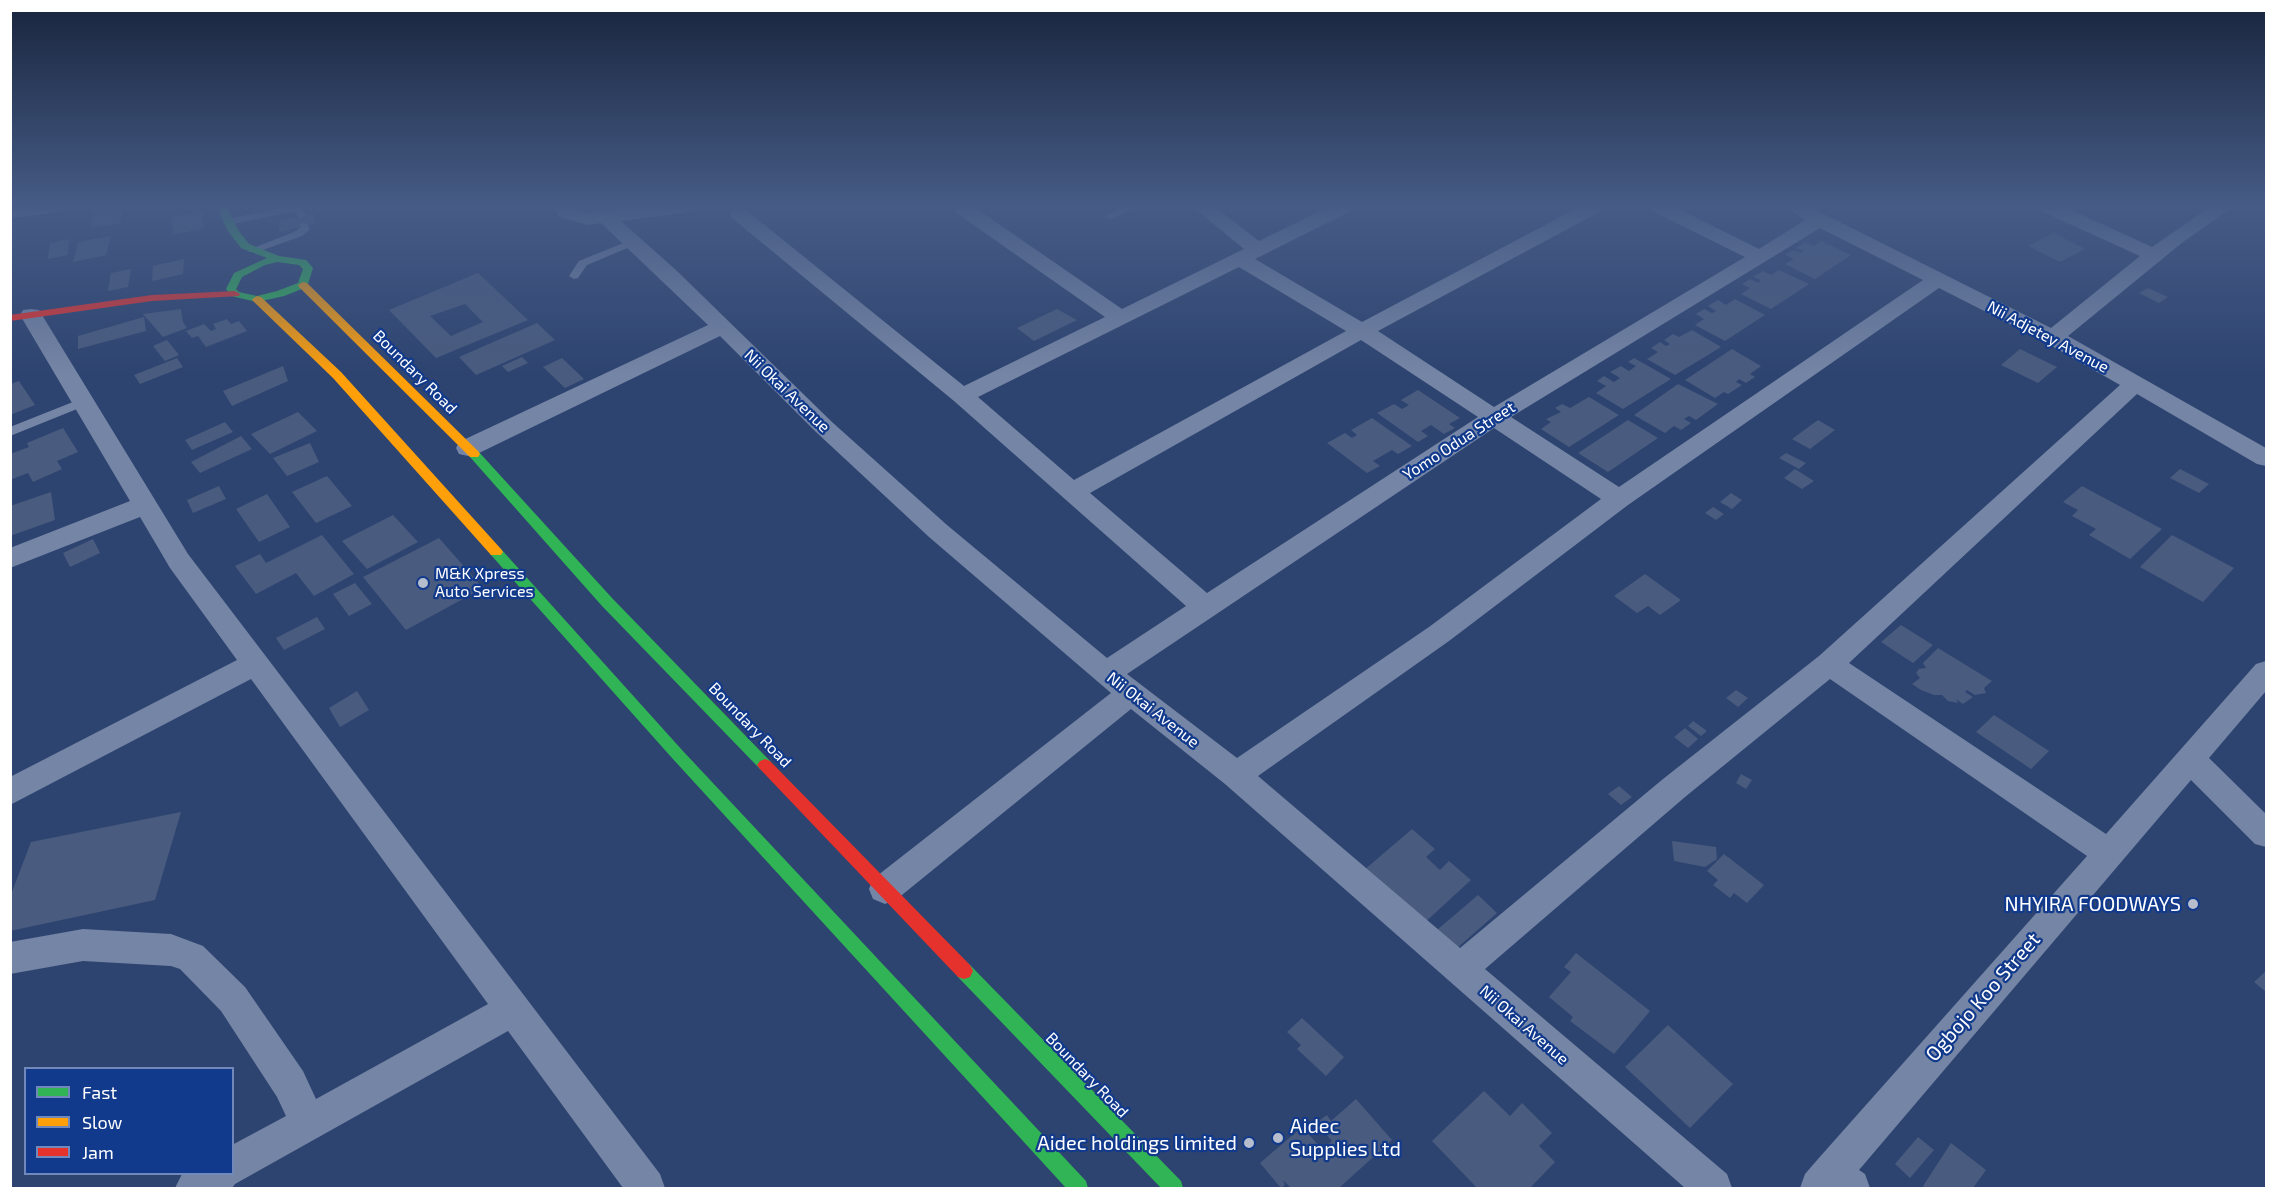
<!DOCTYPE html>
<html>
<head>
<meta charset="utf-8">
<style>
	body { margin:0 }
	#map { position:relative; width:2277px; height:1199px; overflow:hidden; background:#2e4470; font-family:"Exo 2",sans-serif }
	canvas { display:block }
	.frame { position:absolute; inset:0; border:12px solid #fff; pointer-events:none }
	.legend { position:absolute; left:24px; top:1067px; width:210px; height:108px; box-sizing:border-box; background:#123a8c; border:2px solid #7189ba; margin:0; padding:8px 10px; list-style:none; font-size:18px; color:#fff }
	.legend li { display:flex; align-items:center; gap:12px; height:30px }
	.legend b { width:30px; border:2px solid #7189ba }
</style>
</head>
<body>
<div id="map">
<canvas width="2277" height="1199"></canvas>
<div class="frame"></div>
<ul class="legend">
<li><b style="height:8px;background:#30b455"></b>Fast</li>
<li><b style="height:8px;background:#ff9f0a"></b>Slow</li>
<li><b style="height:8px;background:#e5322d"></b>Jam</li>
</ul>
</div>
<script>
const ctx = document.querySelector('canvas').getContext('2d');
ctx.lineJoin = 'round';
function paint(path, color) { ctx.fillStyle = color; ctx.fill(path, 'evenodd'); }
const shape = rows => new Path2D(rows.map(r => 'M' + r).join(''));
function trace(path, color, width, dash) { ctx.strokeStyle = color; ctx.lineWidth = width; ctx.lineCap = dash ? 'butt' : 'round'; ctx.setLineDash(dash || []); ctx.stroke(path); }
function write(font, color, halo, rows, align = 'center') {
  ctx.font = font + ' "Exo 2",sans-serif'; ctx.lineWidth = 4.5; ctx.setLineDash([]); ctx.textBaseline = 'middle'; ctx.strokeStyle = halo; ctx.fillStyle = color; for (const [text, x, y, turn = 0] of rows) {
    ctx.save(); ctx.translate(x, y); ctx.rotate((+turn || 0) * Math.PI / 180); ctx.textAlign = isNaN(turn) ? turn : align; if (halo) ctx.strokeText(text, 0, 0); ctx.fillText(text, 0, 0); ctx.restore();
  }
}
const building = shape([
	[124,208,120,223,90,228,94,213],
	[203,210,204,228,173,235,172,217],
	[314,213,316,223,280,232,278,222],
	[2054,233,2085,249,2060,262,2028,246],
	[111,236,106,255,73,262,78,242],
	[69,239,68,255,48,259,50,243],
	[1821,241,1851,255,1815,279,1785,264,1794,259,1785,255,1793,250,1801,253,1804,251,1796,248,1805,242,1814,246],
	[184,259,183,274,152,281,153,266],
	[131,269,128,287,108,291,111,273],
	[1779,270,1809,284,1771,309,1741,294,1750,288,1742,284,1750,279,1758,283,1761,280,1753,277,1763,271,1771,275],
	[478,273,528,320,436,358,389,310],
	[465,304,483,322,451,336,430,316],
	[2148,288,2168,297,2159,303,2139,293],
	[1735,299,1765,315,1725,341,1695,325,1704,319,1696,314,1704,309,1712,313,1716,311,1708,306,1718,300,1726,305],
	[181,309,183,322,187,328,163,337,143,314],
	[1057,309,1077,320,1034,341,1017,328],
	[144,317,146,331,78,349,78,336],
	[227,319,231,324,239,321,247,331,206,347,198,336,192,338,186,331,204,324,211,331,216,329,213,324],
	[537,323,555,340,476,375,459,357],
	[1692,330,1721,347,1675,375,1647,359,1658,352,1651,348,1660,342,1666,346,1670,344,1664,340,1673,334,1679,337],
	[167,340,179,355,165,361,153,346],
	[1732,349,1761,366,1750,374,1755,377,1746,383,1739,379,1736,382,1742,385,1728,394,1724,392,1715,398,1685,380],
	[2020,349,2057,367,2038,383,2001,365],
	[522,357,528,363,508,372,502,366],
	[177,358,183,367,140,384,134,375],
	[562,358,584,379,565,388,543,367],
	[1634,358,1671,379,1623,409,1596,393,1606,386,1597,381,1604,376,1614,382,1620,378,1610,372,1621,366,1629,371,1636,366,1628,362],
	[283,366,288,381,232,406,223,391],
	[19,381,35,405,10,415,10,384],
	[1678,384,1718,404,1696,420,1689,416,1684,419,1691,423,1681,430,1674,426,1665,433,1634,415],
	[1418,390,1460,418,1449,424,1455,428,1444,434,1431,425,1421,431,1428,436,1418,442,1377,413,1394,404,1402,409,1409,405,1401,400],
	[1589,397,1619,415,1569,447,1541,429,1551,422,1546,419,1561,412,1555,408,1562,404,1570,408],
	[298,412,317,431,270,454,251,434],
	[1372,418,1412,446,1398,454,1392,450,1373,461,1380,466,1367,473,1327,443,1345,433,1352,438,1357,435,1351,430],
	[1628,420,1658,438,1608,472,1578,453],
	[1818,420,1835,430,1810,449,1792,439],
	[225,422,233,432,192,450,185,440],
	[63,428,78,452,57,461,62,469,33,482,28,473,10,480,10,454,29,447,27,443],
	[241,436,252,449,200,473,191,462],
	[310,443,319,462,287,476,273,458],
	[1786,453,1806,463,1799,469,1779,458],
	[1795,469,1814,481,1802,489,1784,478],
	[2180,469,2209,484,2199,493,2170,478],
	[327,476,352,506,316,523,292,492],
	[219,486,226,499,193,513,187,500],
	[2082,486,2162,529,2130,559,2089,535,2096,529,2072,516,2078,510,2063,502],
	[51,492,55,520,10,536,10,506],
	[1731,493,1742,500,1732,509,1720,502],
	[267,494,290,527,259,542,236,509],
	[1713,507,1724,514,1716,520,1705,513],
	[393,515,418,542,367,569,342,541],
	[322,535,354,574,314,596,296,573,256,594,235,566,260,554,266,563],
	[2172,535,2234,568,2203,602,2140,567],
	[439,538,483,588,406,630,363,577],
	[93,539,100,553,70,567,63,553],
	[1645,574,1681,600,1660,615,1648,606,1637,613,1614,596],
	[355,583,372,604,349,616,333,594],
	[317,617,325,629,284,650,276,638],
	[1901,625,1933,645,1913,663,1881,642],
	[1938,648,1992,681,1984,688,1986,693,1975,695,1967,690,1965,692,1973,697,1963,704,1956,699,1958,703,1948,701,1942,695,1934,695,1921,690,1912,684,1920,678,1916,673,1919,669,1926,668,1923,663],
	[1736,690,1748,698,1738,707,1726,698],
	[357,691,369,710,340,727,329,708],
	[1994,715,2049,751,2031,769,1976,732],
	[1693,721,1707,731,1701,736,1688,726],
	[1685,728,1698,739,1688,748,1674,737],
	[1741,774,1752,780,1746,789,1736,783],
	[1619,786,1632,797,1621,805,1608,794],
	[181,812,155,900,10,931,10,897,31,842],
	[1412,829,1435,849,1426,857,1440,870,1449,861,1471,880,1422,925,1363,871],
	[1672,841,1716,847,1717,859,1705,867,1674,861],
	[1724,854,1764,885,1747,903,1734,893,1730,898,1713,885,1718,880,1707,871],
	[1478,895,1497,913,1456,949,1437,930],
	[1576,953,1650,1011,1614,1054,1570,1021,1573,1017,1549,997,1571,972,1564,967],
	[2266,971,2266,992,2254,982],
	[1302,1018,1344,1057,1326,1076,1297,1049,1301,1045,1287,1032],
	[1668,1025,1733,1084,1690,1128,1625,1067],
	[1484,1091,1510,1116,1522,1103,1552,1133,1539,1146,1555,1162,1530,1188,1477,1188,1432,1141],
	[1356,1099,1392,1140,1339,1188,1291,1188,1283,1180,1285,1185,1281,1188,1260,1163,1302,1127,1322,1149,1332,1141,1316,1123,1327,1115,1331,1121],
	[1918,1137,1934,1150,1910,1178,1895,1164],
	[1951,1143,1986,1170,1973,1188,1925,1188,1923,1186]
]);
const lane = shape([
	[284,207,302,207,306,215,301,218,298,217,295,212,290,212,228,225,223,222,228,219,284,207],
	[1122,207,1136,207,1112,219,1104,217,1122,207],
	[304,223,308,224,310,229,302,236,257,252,249,252,248,250,294,232,300,228,300,224,304,223],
	[633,239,637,240,637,244,587,265,578,278,574,279,569,276,579,261,633,239],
	[83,398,87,399,89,402,87,405,10,436,10,427,83,398]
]);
const street = shape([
	[10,207,62,207,60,211,53,213,10,218,10,207],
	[552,207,572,207,588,213,633,207,692,207,690,211,683,213,621,221,677,271,832,422,947,525,1107,658,1186,606,954,401,732,218,729,214,732,210,746,210,964,386,1105,317,955,212,953,207,974,207,1122,309,1244,249,1193,207,1215,207,1259,241,1328,207,1353,207,1351,211,1255,259,1362,322,1579,207,1603,207,1601,211,1378,331,1494,407,1745,257,1652,211,1650,207,1675,207,1759,249,1805,220,1785,207,1810,207,2051,328,2140,256,2041,211,2039,207,2065,207,2152,247,2210,207,2233,207,2183,242,2068,336,2266,448,2266,466,2257,464,2137,394,1849,663,2106,834,2256,664,2266,661,2266,691,2209,758,2266,814,2266,847,2255,844,2191,780,1859,1170,1865,1174,1870,1188,1800,1188,1805,1174,1818,1159,2087,856,1830,679,1685,797,1485,969,1727,1174,1732,1188,1685,1188,1225,784,1131,709,897,899,885,904,873,899,869,889,873,879,1111,693,929,537,816,432,720,336,477,454,468,456,459,454,456,448,459,442,708,325,601,223,587,225,560,217,552,207],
	[1820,228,1923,280,1619,487,1511,417,1820,228],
	[1239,267,1346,331,1074,480,978,397,1239,267],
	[1939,288,2045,342,2120,385,1819,656,1663,779,1460,948,1258,776,1449,641,1628,505,1939,288],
	[1361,340,1478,417,1207,593,1090,493,1361,340],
	[1494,428,1601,499,1429,627,1237,758,1127,674,1494,428],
	[31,309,39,310,42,315,188,554,660,1174,665,1188,623,1188,508,1031,235,1184,232,1188,175,1188,182,1174,232,1174,232,1145,286,1116,277,1097,221,1011,180,969,171,966,83,961,10,974,10,942,83,929,171,934,203,946,245,987,303,1071,316,1099,488,1004,251,679,10,805,10,777,237,660,170,568,140,517,10,568,10,548,130,501,20,315,23,310,31,309]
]);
const fast = shape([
	[217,207,227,207,238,230,249,244,279,256,306,260,313,268,307,287,284,296,257,302,231,296,226,289,234,273,267,258,241,248,228,231,217,207],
	[277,262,299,265,303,269,298,283,277,291,257,296,239,292,236,289,242,277,265,265,277,262],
	[474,450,478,451,612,598,770,761,773,765,770,769,765,771,760,769,602,606,470,457,468,454,470,451,474,450],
	[496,547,501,549,682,750,1086,1181,1088,1188,1066,1188,672,758,491,555,489,552,496,547],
	[964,963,970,965,1181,1181,1183,1188,1161,1188,958,977,955,971,958,965,964,963]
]);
const slow = shape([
	[303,282,307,283,478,451,480,454,478,457,470,457,299,287,298,285,303,282],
	[257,296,261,297,341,372,501,549,503,552,501,555,491,555,333,378,253,301,252,299,257,296]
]);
const jam = shape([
	[235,291,240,294,239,296,152,301,10,321,10,315,152,295,235,291],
	[765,759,770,761,970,965,973,971,970,977,964,979,958,977,760,769,757,765,760,761,765,759]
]);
const markers = [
	[423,583,6,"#b6becd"],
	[2193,904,6,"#b6becd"],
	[1278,1138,6,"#b6becd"],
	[1249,1143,6,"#b6becd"]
];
const streetNames = [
	["Nii Adjetey Avenue",2048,337,28],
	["Boundary Road",415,372,45],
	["Nii Okai Avenue",787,391,44],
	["Yomo Odua Street",1459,441,-33],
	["Nii Okai Avenue",1153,710,38],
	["Boundary Road",750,725,46],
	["Nii Okai Avenue",1524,1025,41],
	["Boundary Road",1087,1075,46]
];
const poiNames = [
	["M&K Xpress",435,574],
	["Auto Services",435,592]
];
const nearPoinames = [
	["NHYIRA FOODWAYS",2181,904],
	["Aidec",1290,1126,"left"],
	["Supplies Ltd",1290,1149,"left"],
	["Aidec holdings limited",1237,1143]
];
const nearStreetnames = [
	["Ogbojo Koo Street",1983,997,-49]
];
paint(building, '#495b7e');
paint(lane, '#7585a5');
paint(street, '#7585a5');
paint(fast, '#30b455');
paint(slow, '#ff9f0a');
paint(jam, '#e5322d');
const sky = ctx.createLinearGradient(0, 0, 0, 375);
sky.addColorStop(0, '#19253e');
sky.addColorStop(0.55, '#465c86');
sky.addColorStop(1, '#465c8600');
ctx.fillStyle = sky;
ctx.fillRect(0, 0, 2277, 375);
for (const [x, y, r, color] of markers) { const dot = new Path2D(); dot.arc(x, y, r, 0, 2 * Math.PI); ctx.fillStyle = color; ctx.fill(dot); trace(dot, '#123a8c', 2); }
write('16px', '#fff', '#123a8c', streetNames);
write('16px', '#fff', '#123a8c', poiNames, 'left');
write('20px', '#fff', '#123a8c', nearPoinames, 'right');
write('20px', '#fff', '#123a8c', nearStreetnames);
</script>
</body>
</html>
